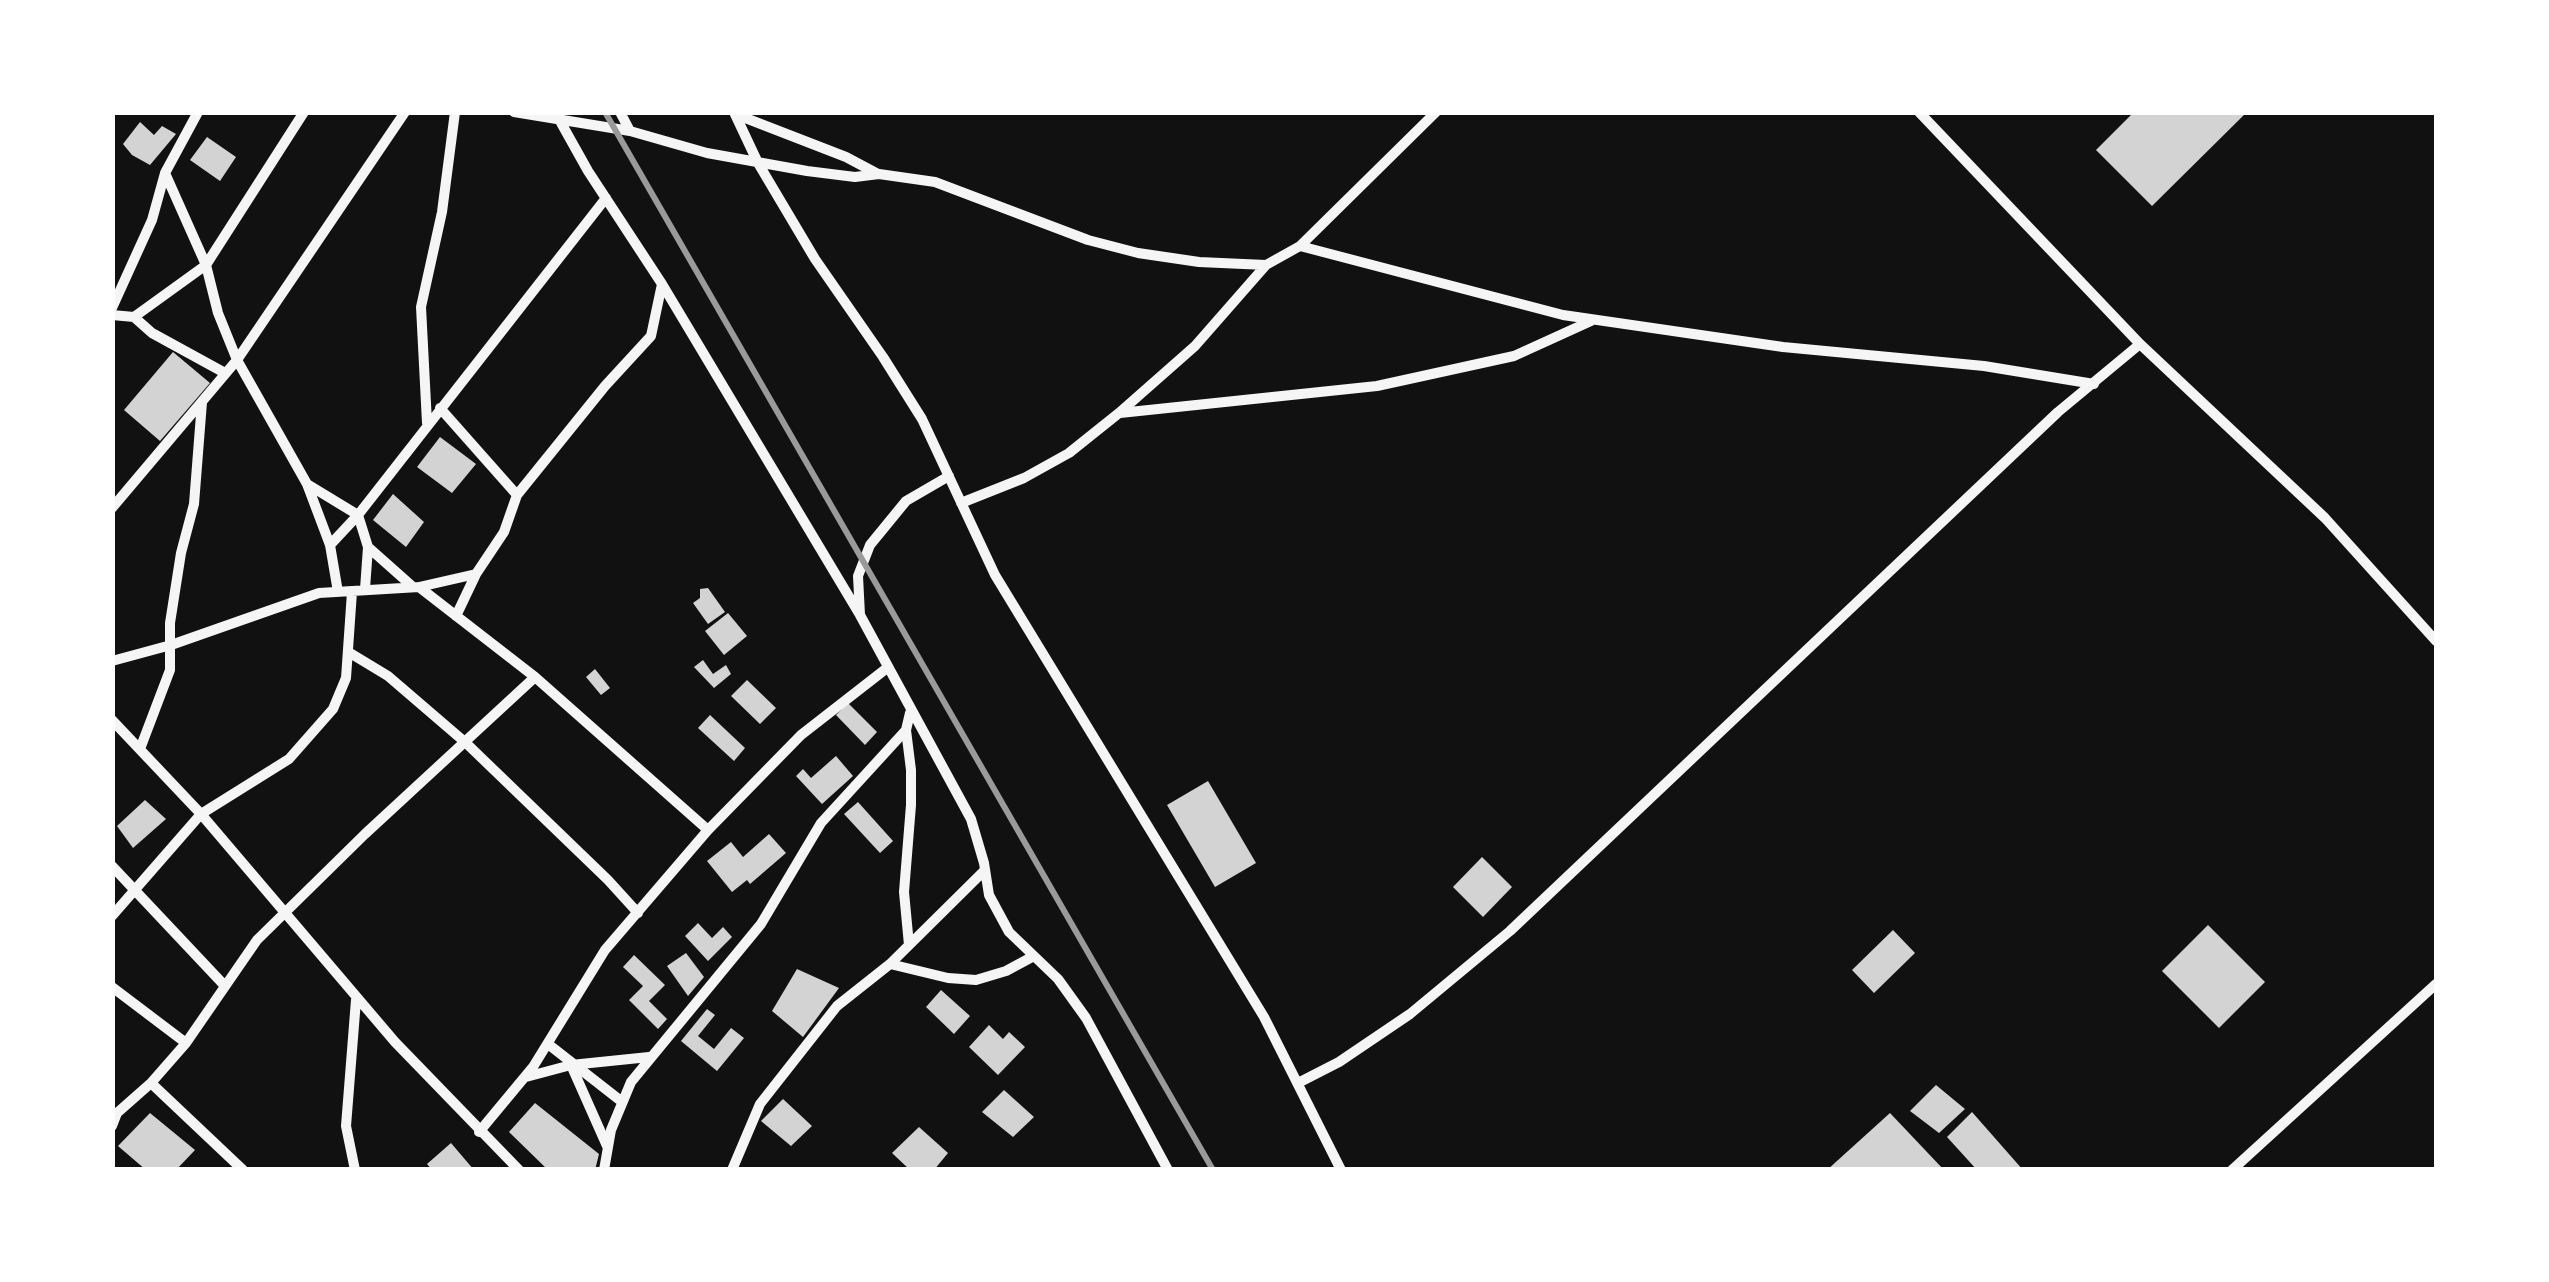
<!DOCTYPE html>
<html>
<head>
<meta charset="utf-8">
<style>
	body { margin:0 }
	#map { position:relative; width:2549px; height:1282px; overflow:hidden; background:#111; font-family:"DejaVu Sans",sans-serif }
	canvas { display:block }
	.frame { position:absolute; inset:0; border:115px solid #fff; pointer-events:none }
</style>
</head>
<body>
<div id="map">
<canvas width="2549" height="1282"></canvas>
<div class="frame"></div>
</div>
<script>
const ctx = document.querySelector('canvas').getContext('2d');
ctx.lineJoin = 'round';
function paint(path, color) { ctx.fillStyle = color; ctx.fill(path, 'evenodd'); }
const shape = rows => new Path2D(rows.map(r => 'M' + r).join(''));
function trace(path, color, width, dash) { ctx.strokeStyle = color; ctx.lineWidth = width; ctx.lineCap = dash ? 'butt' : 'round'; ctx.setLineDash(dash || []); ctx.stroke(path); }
const building = shape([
	[2134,112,2247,112,2152,206,2096,150],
	[140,122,154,135,162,126,176,134,150,165,132,155,123,144],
	[207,137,236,157,220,181,190,160],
	[173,352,210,383,160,441,124,410],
	[440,437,476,464,452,493,417,467],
	[393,494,424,522,406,547,373,520],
	[708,588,725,612,708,624,693,603,700,598,700,589],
	[728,613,747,636,724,655,705,631],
	[703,660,713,674,726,665,731,674,714,688,694,667],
	[595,669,610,688,601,695,586,677],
	[747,680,776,708,760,724,731,696],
	[848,703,877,732,865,745,836,715],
	[710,715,745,748,734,761,698,728],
	[836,756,853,776,822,804,796,776,803,769,811,778],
	[1208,781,1256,863,1215,887,1167,805],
	[145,800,166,819,133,848,117,826],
	[858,802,893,841,880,853,844,814],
	[769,834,786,853,750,884,747,880,732,892,707,861,731,842,743,857],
	[1482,857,1512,887,1483,917,1453,887],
	[698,923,712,938,723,927,732,937,708,961,685,936],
	[2208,925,2265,982,2219,1028,2162,971],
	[1893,930,1915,953,1874,993,1852,970],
	[686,953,704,977,688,996,667,966],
	[634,955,665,985,649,1001,667,1019,658,1029,629,1000,643,986,623,967],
	[797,969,839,988,803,1037,772,1011],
	[941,990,970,1016,954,1034,926,1007],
	[707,1009,715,1015,698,1036,714,1049,731,1028,744,1038,717,1071,681,1041],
	[989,1025,1003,1039,1009,1032,1025,1047,998,1075,969,1047],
	[1936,1085,1965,1109,1939,1133,1910,1111],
	[1004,1090,1034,1117,1013,1137,982,1112],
	[783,1099,812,1126,791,1146,761,1121],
	[535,1103,599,1154,595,1170,548,1170,509,1132],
	[1972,1112,2023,1170,1977,1170,1947,1137],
	[150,1113,195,1150,176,1170,146,1170,118,1146],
	[1890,1113,1944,1170,1827,1170],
	[919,1127,948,1153,934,1170,910,1170,892,1153],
	[451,1143,474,1170,432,1170,427,1164]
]);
const minor = shape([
	[514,112,630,131,707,153,807,171,855,177,879,174,935,182,1088,240,1138,253,1199,262,1266,265],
	[555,112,588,171,662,284,860,615,971,819,984,863,989,895,1009,932,1058,979,1086,1018,1168,1170],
	[620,112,630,131],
	[734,112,758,163,815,259,883,357,922,419,995,575,1264,1017,1341,1170],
	[1919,112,2140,344,2325,518,2436,641],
	[735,114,846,157,878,174],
	[165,173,206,265,218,313,237,360,307,484,330,545,338,592],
	[1300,246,1563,315,1783,347,1984,366,2094,384],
	[112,308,152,220,165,173,198,112],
	[112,315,134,317,152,333,225,373],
	[134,317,206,265,304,112],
	[440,408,517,495],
	[1120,413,1377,386,1514,356,1591,321],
	[427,423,421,307,442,212,455,112],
	[307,484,358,515,368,547,365,589],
	[961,503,1024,478,1069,453,1119,413,1195,346,1266,265,1300,246,1436,112],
	[112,508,237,360,405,112],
	[330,545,358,515,606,198],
	[368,547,413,587],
	[419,587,535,677,708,830],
	[860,615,858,576,870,545,906,501,949,476],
	[456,616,476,574,504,532,517,495,605,386,651,336,662,284],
	[350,653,388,676,466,743,608,880,638,913],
	[112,661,171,645,319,593,419,587,476,574],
	[112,720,201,814,395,1042,519,1170],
	[140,749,170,670,170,623,181,553,194,504,202,402],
	[112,866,225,986],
	[112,916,201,814,289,759,333,709,346,678,352,592],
	[909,945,904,892,911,805,911,770,906,730,910,713],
	[890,964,948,978,976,980,1006,971,1032,957],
	[112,987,186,1043],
	[548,1044,621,1101],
	[571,1065,607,1146],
	[526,1077,571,1065,649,1057],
	[151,1083,243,1170],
	[1298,1083,1339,1062,1410,1014,1510,931,2058,412,2140,344],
	[112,1126,117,1113,151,1083,186,1043,257,940,365,834,535,677],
	[479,1132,533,1067,605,950,708,830,801,735,887,668],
	[355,1170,346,1126,356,1000],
	[604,1170,611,1130,631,1082,761,924,821,823,906,730],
	[732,1170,760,1104,837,1006,890,964,985,870],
	[2232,1170,2436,984]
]);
const rail = shape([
	[605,112,1213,1170]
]);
paint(building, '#d3d3d3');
trace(minor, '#f5f5f5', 10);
trace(rail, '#9a9a9a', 6);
</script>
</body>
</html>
